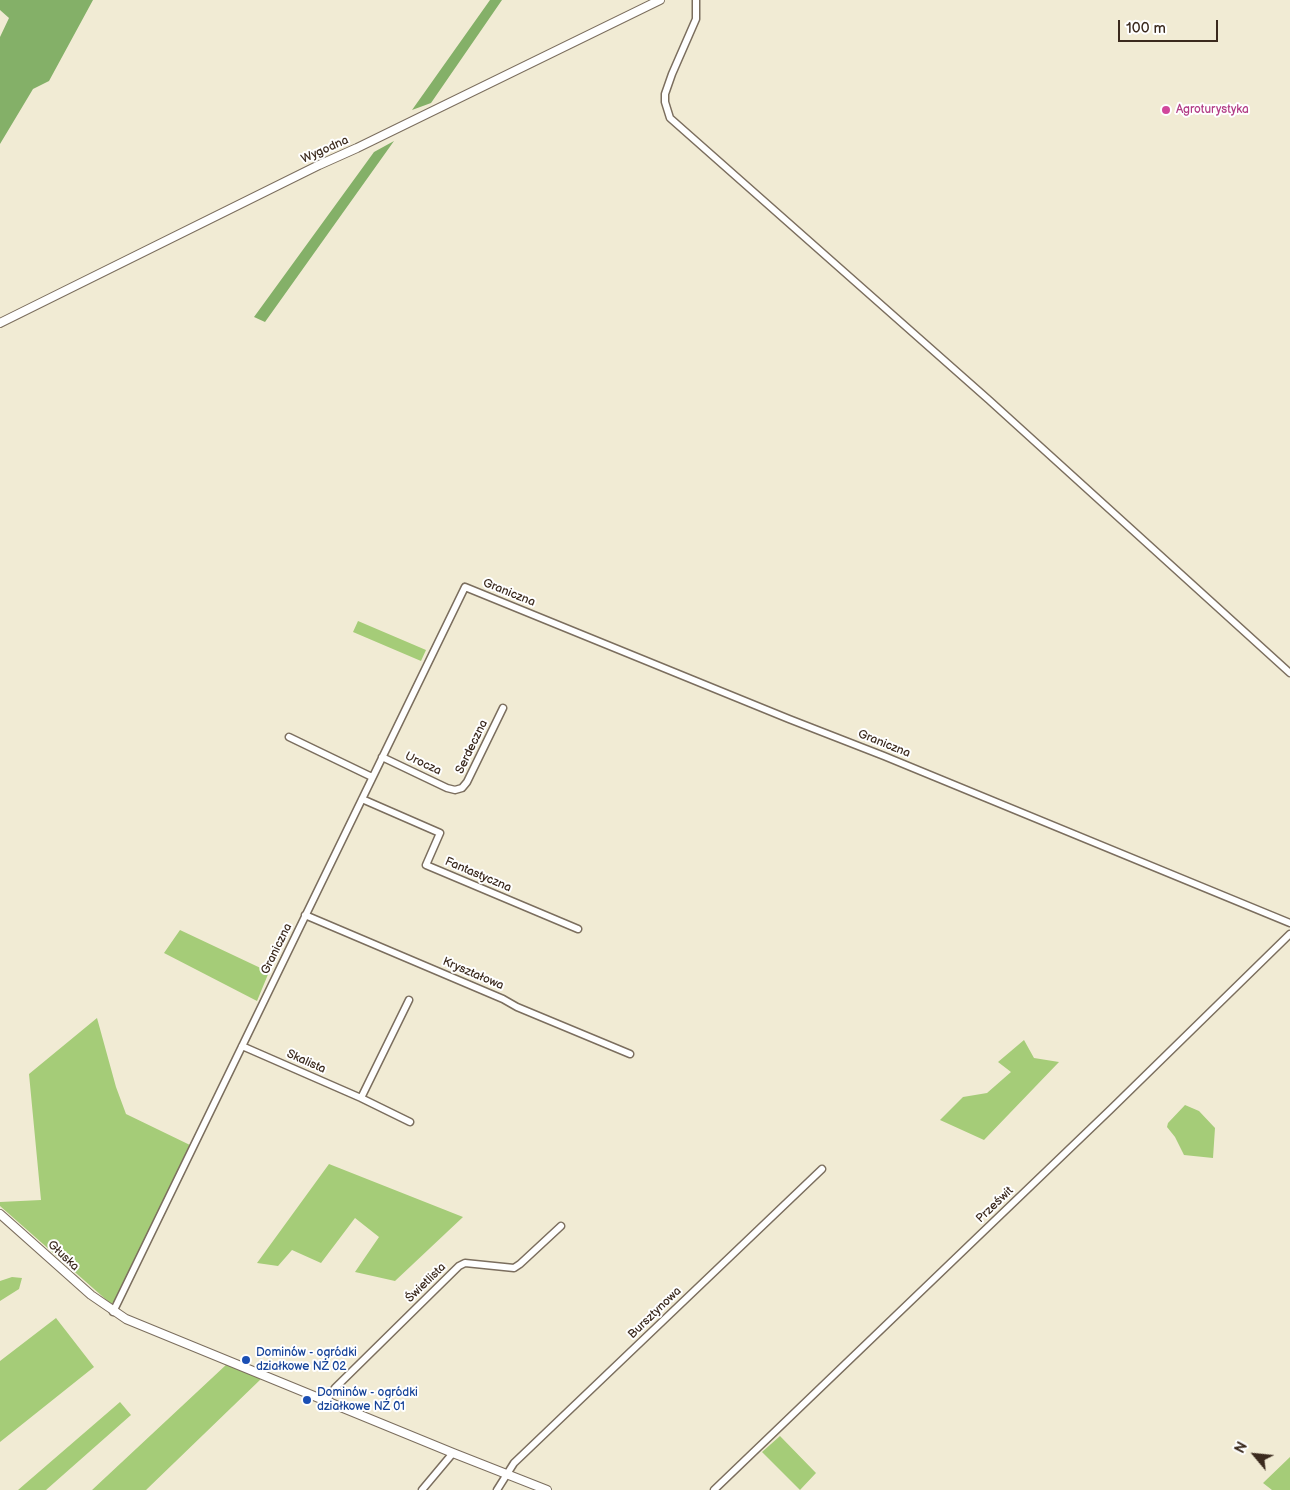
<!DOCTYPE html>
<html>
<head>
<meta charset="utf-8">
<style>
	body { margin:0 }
	#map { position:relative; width:1290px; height:1490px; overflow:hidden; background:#f1ebd4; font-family:"Balsamiq Sans",sans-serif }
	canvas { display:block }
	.north { position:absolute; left:1230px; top:1430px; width:50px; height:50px; -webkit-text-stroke:4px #fff; paint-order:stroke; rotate:298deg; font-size:14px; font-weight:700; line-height:20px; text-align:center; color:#3b2a1e }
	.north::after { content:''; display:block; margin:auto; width:18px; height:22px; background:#3b2a1e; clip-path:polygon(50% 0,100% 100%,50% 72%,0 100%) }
	.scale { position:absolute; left:1118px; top:20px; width:100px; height:22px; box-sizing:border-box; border:2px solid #3b2a1e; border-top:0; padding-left:6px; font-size:15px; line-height:18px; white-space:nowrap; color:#3b2a1e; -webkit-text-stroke:4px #fff; paint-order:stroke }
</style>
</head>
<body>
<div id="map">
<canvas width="1290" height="1490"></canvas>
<div class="north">N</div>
<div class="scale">100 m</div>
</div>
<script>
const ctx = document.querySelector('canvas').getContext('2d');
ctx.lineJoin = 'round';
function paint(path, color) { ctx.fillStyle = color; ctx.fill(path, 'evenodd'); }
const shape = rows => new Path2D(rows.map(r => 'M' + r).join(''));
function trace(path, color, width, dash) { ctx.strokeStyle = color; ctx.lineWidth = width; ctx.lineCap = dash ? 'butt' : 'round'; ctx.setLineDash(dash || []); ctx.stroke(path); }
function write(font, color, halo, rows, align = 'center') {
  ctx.font = font + ' "Balsamiq Sans",sans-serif'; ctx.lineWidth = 4; ctx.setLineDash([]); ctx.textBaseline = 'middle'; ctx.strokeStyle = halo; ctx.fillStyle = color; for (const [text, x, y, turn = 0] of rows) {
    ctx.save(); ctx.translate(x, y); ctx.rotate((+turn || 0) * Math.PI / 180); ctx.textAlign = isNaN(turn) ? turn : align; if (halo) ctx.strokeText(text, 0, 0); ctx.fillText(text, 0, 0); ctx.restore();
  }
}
const green = shape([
	[358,621,426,650,421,661,353,632],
	[180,930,269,972,257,1001,164,953],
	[97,1018,116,1087,126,1114,190,1145,116,1300,111,1304,0,1206,0,1202,41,1200,29,1074],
	[1024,1040,1034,1058,1059,1062,984,1140,940,1120,963,1097,987,1093,1011,1072,998,1062],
	[1185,1105,1199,1111,1215,1128,1213,1158,1184,1155,1175,1137,1167,1127,1168,1123],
	[329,1164,463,1217,395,1281,355,1272,379,1237,355,1218,321,1263,292,1250,278,1266,257,1263],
	[12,1277,22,1278,19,1289,0,1301,0,1281],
	[56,1318,94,1367,0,1442,0,1361],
	[227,1364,261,1379,146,1490,92,1490],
	[120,1402,131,1415,46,1490,18,1490],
	[780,1436,816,1473,800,1490,762,1452],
	[1290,1457,1290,1490,1272,1490,1263,1483]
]);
const forest = shape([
	[0,0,93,0,49,81,33,89,0,144,0,37,9,18,0,10],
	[490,0,502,0,431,103,412,110],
	[394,141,265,322,254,317,374,152]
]);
const minor = shape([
	[696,0,696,19,672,74,665,94,665,102,670,118,989,400,1290,673],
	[289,737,372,777],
	[382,757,447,788,455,790,462,788,467,782,503,708],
	[362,799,440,833,426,865,578,929],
	[305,915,503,999,517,1007,630,1054],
	[242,1046,361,1098,410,1122],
	[361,1098,409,1000],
	[113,1312,465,587,789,719,884,756,1290,923],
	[326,1401,335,1388,459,1266,465,1263,514,1268,520,1264,561,1226],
	[422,1490,453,1453],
	[497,1490,514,1463,822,1169],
	[714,1490,1111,1109,1290,934]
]);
const tertiary = shape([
	[0,323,319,165,357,148,660,0],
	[0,1214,91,1295,126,1319,453,1453,547,1490]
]);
const markers = [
	[1166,110,5,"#d1479c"],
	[246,1360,5,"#1a4fb4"],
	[307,1400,5,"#1a4fb4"]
];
const hotelNames = [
	["Agroturystyka",1176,110]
];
const streetNames = [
	["Wygodna",325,150,-24],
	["Graniczna",509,593,22],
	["Graniczna",884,744,22],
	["Serdeczna",472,747,-64],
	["Urocza",423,764,25],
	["Fantastyczna",478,875,23],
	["Graniczna",277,949,-64],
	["Kryształowa",473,974,23],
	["Skalista",306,1062,24],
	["Prześwit",995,1205,-44],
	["Głuska",63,1256,43],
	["Świetlista",426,1283,-44],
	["Bursztynowa",655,1313,-44]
];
const transitNames = [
	["Dominów - ogródki",256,1353],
	["działkowe NŻ 02",256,1367],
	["Dominów - ogródki",317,1393],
	["działkowe NŻ 01",317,1407]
];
paint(green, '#a5cc78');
paint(forest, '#84b068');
trace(minor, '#7b6e5e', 9);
trace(tertiary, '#7b6e5e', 10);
trace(minor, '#fff', 6);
trace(tertiary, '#fff', 8);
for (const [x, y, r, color] of markers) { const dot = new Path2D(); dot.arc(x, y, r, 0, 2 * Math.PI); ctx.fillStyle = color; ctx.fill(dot); trace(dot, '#fff', 2); }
write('12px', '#b23c85', '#fff', hotelNames, 'left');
write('12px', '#3b2a1e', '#fff', streetNames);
write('12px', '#164399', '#fff', transitNames, 'left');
</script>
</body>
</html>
